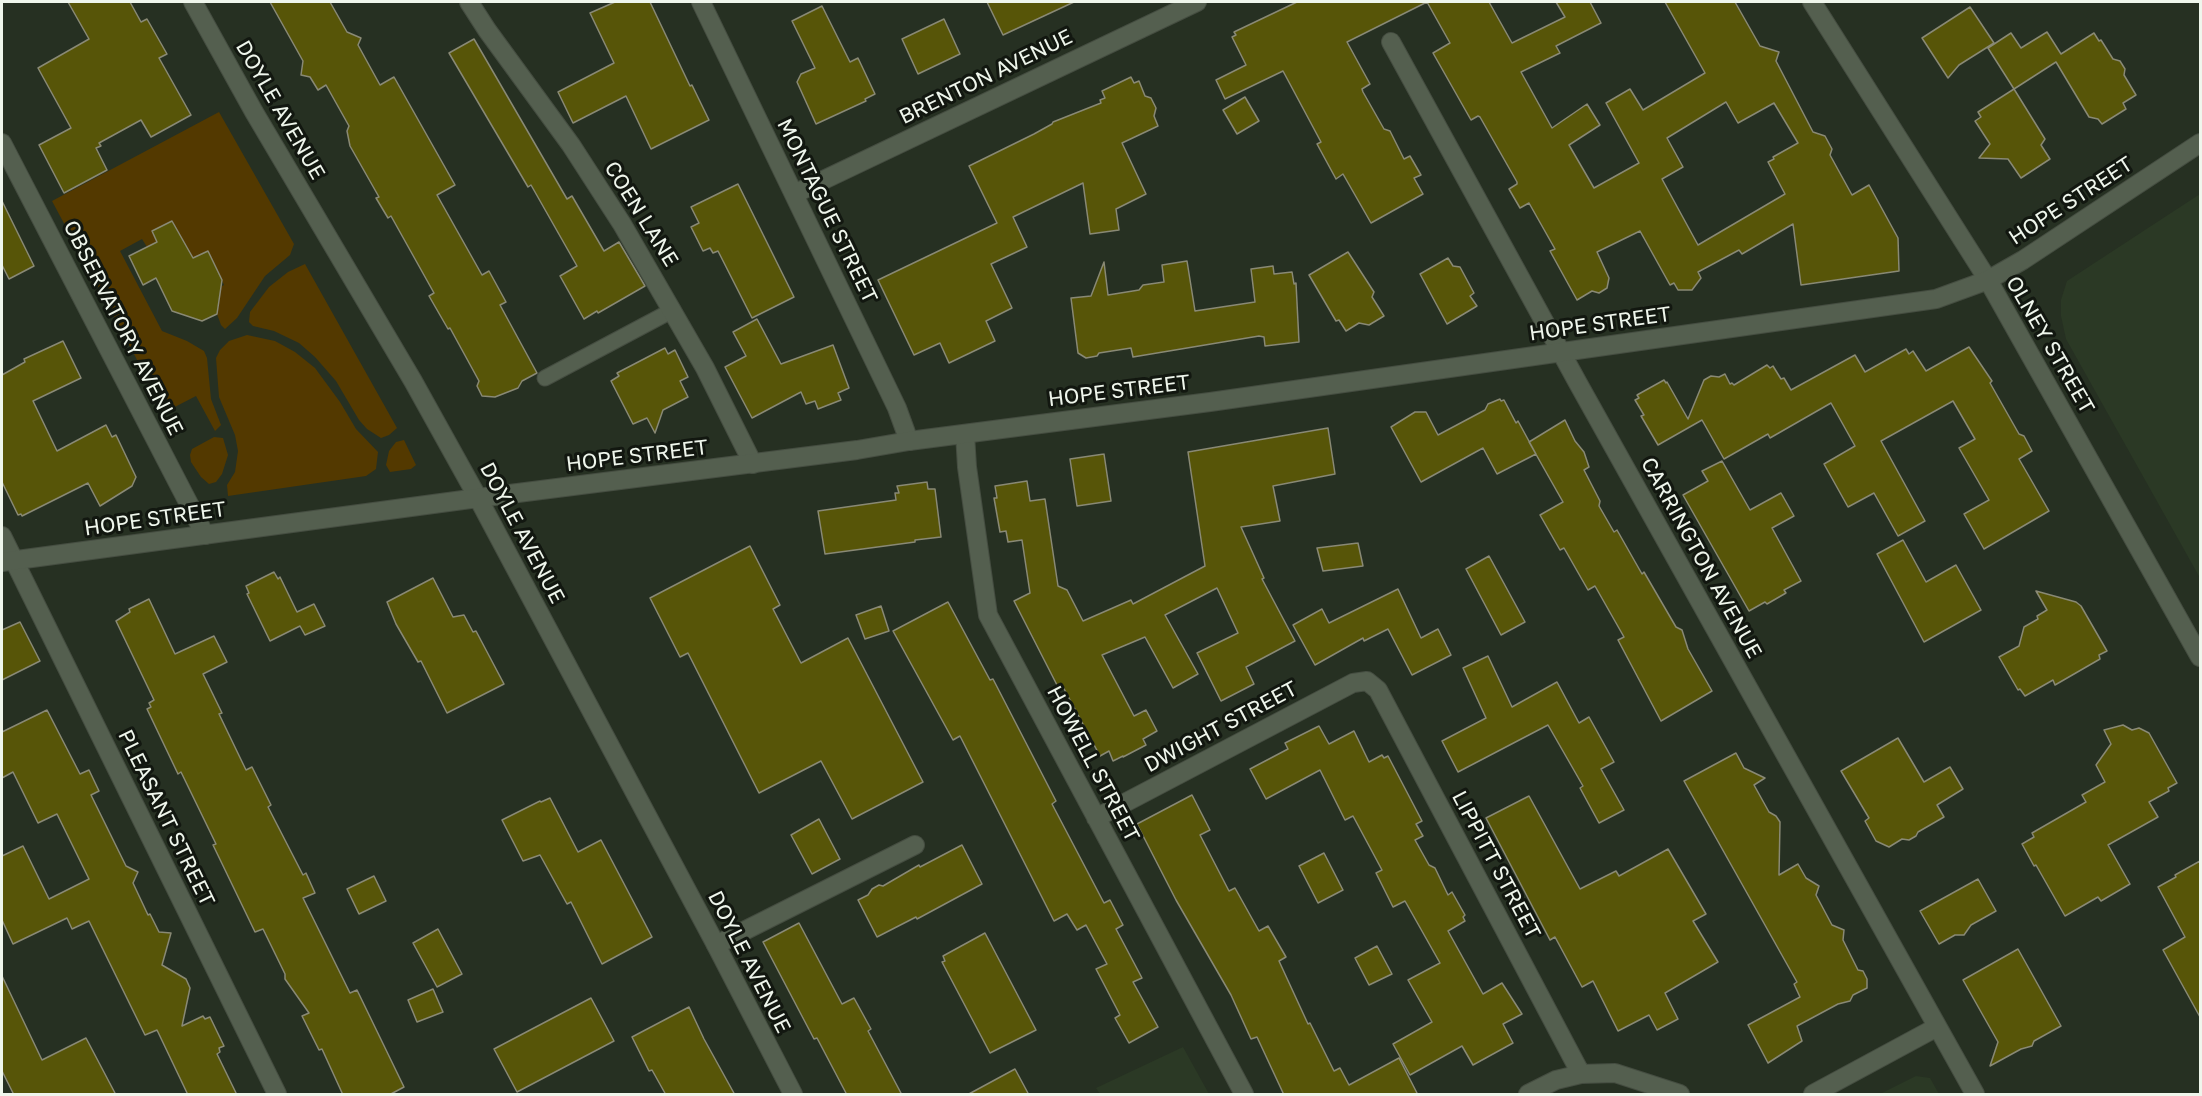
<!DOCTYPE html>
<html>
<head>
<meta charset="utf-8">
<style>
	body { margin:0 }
	#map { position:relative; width:2202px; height:1096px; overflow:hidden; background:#263022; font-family:"Golos Text",sans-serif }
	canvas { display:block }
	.frame { position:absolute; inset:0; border:3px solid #eff6ec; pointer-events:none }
</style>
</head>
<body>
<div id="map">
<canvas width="2202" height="1096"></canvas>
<div class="frame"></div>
</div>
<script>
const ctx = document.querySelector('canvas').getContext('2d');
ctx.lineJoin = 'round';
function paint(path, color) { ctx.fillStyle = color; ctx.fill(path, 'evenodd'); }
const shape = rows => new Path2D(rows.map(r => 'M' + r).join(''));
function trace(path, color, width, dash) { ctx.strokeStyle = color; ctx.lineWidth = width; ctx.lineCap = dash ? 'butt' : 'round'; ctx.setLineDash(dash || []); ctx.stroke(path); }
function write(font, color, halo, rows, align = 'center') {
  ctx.font = font + ' "Golos Text",sans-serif'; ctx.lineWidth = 6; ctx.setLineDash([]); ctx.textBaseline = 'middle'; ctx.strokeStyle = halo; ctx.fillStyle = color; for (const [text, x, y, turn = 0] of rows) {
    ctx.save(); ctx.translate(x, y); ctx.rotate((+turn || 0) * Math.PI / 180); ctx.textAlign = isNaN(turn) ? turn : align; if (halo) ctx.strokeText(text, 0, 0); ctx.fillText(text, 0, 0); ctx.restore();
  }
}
const built = shape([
	[2200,194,2200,578,2066,339,2061,316,2061,300,2067,281],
	[1183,1047,1209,1094,1100,1094,1096,1088],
	[1916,1076,1930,1078,1939,1094,1880,1094]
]);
const green = shape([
	[219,112,294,244,290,255,265,276,237,318,225,329,221,325,217,314,220,297,216,289,224,285,208,252,193,258,172,221,152,231,157,242,147,247,142,239,120,251,162,331,187,341,204,351,207,358,211,399,221,425,215,431,196,396,165,412,52,201],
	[305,264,397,428,389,435,381,438,367,429,359,420,336,381,315,357,299,343,274,331,253,326,249,322,250,312,269,287,288,272],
	[247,335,275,341,295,352,315,368,340,402,356,429,378,452,376,469,366,476,228,496,227,485,235,472,238,451,235,435,219,397,216,358,220,350,229,341],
	[214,437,223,438,228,455,222,474,216,482,209,484,201,477,191,462,190,455,192,449],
	[404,440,416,465,411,469,390,472,386,465,389,451,396,442]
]);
const building = shape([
	[68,2,130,2,141,22,147,19,167,54,159,58,191,115,151,137,141,120,99,143,101,146,96,148,107,170,64,193,39,145,71,128,38,68,89,39,68,2],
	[270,2,330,2,347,32,361,38,358,45,380,85,394,77,455,185,437,195,482,275,489,271,506,302,500,305,537,373,522,381,518,388,495,397,482,396,477,386,479,381,450,328,448,329,429,296,434,293,391,216,388,218,376,198,379,197,350,146,347,131,349,126,326,85,318,90,310,77,301,75,303,61,270,2],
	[615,2,650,2,690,86,692,85,709,120,651,149,626,96,573,123,558,92,614,63,590,13,615,2],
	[987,2,1074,2,1003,35,987,2],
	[1297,2,1489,2,1512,43,1565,17,1556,2,1590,2,1601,23,1556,46,1560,53,1521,72,1552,128,1587,104,1600,125,1569,145,1594,188,1639,163,1606,103,1630,89,1643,110,1705,73,1665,2,1735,2,1760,46,1779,52,1776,61,1813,132,1825,136,1832,149,1830,155,1852,195,1869,185,1898,238,1899,271,1801,285,1793,224,1742,254,1739,250,1698,272,1701,278,1692,290,1678,290,1674,283,1670,285,1640,231,1597,252,1609,278,1607,288,1599,293,1592,291,1577,300,1550,251,1555,249,1529,203,1520,208,1509,189,1517,184,1517,182,1480,117,1478,116,1471,120,1433,53,1450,43,1427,2,1347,42,1370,84,1362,89,1363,92,1384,129,1390,131,1404,159,1410,156,1421,175,1414,178,1423,194,1371,223,1343,174,1336,179,1317,144,1321,142,1283,71,1225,99,1216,80,1246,65,1232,37,1236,35,1234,32,1297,2],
	[1726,102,1738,123,1774,103,1798,143,1773,157,1774,159,1768,162,1785,194,1698,245,1662,179,1683,167,1667,138,1726,102],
	[822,6,850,62,858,58,875,94,865,99,866,101,816,124,797,82,801,74,815,68,792,21,822,6],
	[1970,7,1994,43,1959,65,1948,78,1922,38,1970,7],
	[944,19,960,54,918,74,902,39,944,19],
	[2047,32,2061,54,2094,33,2099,41,2101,40,2113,59,2120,61,2125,69,2124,75,2136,95,2123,103,2126,109,2102,124,2098,119,2089,117,2056,62,2014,89,1988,48,2011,33,2021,48,2047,32],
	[474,39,567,199,572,196,604,251,619,242,645,286,598,313,597,311,584,319,560,276,577,266,531,185,528,187,449,53,474,39],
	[1131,77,1134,83,1139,81,1145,96,1151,98,1156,108,1154,116,1158,126,1122,143,1146,194,1116,209,1119,230,1090,234,1083,183,1013,217,1027,247,991,264,1012,308,986,321,995,341,949,363,940,343,914,355,878,280,997,223,969,166,1034,134,1052,124,1053,122,1101,103,1100,100,1105,98,1102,91,1131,77],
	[2014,89,2045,139,2041,145,2050,159,2021,178,2008,159,1979,158,1990,144,1975,121,1981,117,1978,112,2014,89],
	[1245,97,1259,121,1237,134,1223,110,1245,97],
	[738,184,794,297,752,318,718,251,713,253,710,248,703,251,691,227,699,223,691,207,738,184],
	[2,201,34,266,9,279,2,265,2,201],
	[172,221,193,258,208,251,222,280,217,314,202,321,172,311,156,278,143,285,129,256,157,242,152,231,172,221],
	[1348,252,1374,292,1372,297,1384,316,1369,325,1359,323,1346,331,1339,320,1336,321,1309,275,1348,252],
	[1448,258,1453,266,1460,267,1474,293,1470,296,1477,306,1447,324,1420,274,1448,258],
	[1187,261,1195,311,1255,302,1251,269,1273,266,1274,274,1292,272,1294,284,1296,283,1299,342,1265,346,1264,337,1259,336,1133,357,1131,348,1099,353,1097,356,1086,358,1078,353,1071,298,1091,296,1104,262,1108,295,1139,290,1143,285,1164,282,1162,265,1187,261],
	[757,319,781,364,833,345,849,388,838,393,841,400,818,409,815,401,806,404,801,392,752,418,725,367,746,356,733,332,757,319],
	[63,341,81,378,33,401,57,451,106,425,112,437,116,435,136,477,132,486,100,506,88,483,22,516,21,514,18,515,2,482,2,375,25,362,24,359,63,341],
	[1969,347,1992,381,1990,383,2019,434,2024,436,2032,451,2019,459,2049,511,1984,549,1964,514,1989,500,1959,448,1975,439,1953,401,1881,441,1925,521,1898,536,1874,493,1848,507,1824,464,1855,446,1831,403,1770,438,1768,434,1724,459,1702,420,1658,445,1641,416,1644,415,1635,400,1639,398,1637,395,1664,380,1666,383,1667,382,1688,419,1704,380,1711,376,1719,377,1725,374,1730,384,1732,383,1734,385,1767,365,1770,368,1773,366,1781,379,1784,378,1791,390,1855,355,1865,372,1906,349,1909,354,1913,351,1926,371,1969,347],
	[665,348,668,354,675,350,688,377,680,381,688,397,663,410,655,433,647,418,633,424,611,381,619,376,617,373,665,348],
	[1500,399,1501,401,1504,400,1516,423,1518,421,1536,454,1497,474,1483,448,1421,482,1391,427,1415,412,1426,412,1438,435,1485,410,1488,404,1500,399],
	[1565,420,1575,441,1584,452,1589,467,1584,470,1600,501,1599,506,1614,532,1617,530,1642,574,1644,572,1676,627,1682,630,1688,649,1712,691,1661,721,1618,640,1624,637,1595,586,1588,590,1564,548,1560,550,1540,515,1563,502,1529,442,1565,420],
	[1328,428,1335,474,1273,486,1280,521,1241,527,1264,578,1262,579,1295,641,1246,667,1254,684,1221,701,1197,653,1238,633,1217,588,1165,615,1198,674,1173,688,1145,637,1102,655,1134,716,1146,710,1157,731,1143,739,1146,745,1123,757,1123,756,1113,761,1109,751,1100,756,1062,685,1058,687,1014,601,1030,593,1022,540,1008,542,1006,531,1000,532,994,498,997,498,995,486,1027,481,1030,501,1045,499,1058,586,1067,590,1083,621,1131,600,1133,604,1205,566,1188,452,1328,428],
	[1104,454,1111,501,1077,506,1070,459,1104,454],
	[1722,461,1750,510,1781,493,1794,516,1772,528,1801,581,1784,590,1786,593,1767,604,1765,602,1749,611,1683,495,1708,481,1702,471,1722,461],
	[927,482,928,489,935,489,941,537,915,540,915,542,825,554,818,511,896,500,895,493,899,493,897,486,927,482],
	[1903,540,1926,582,1956,565,1981,610,1924,642,1877,554,1903,540],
	[1358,543,1363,566,1323,571,1317,548,1358,543],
	[750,546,780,605,773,609,801,663,848,638,923,782,852,819,821,761,759,793,688,653,680,657,650,598,750,546],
	[1489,556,1525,622,1501,635,1466,569,1489,556],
	[274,572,278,579,280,577,297,612,314,604,325,626,305,635,300,626,270,641,247,594,249,593,246,586,274,572],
	[433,578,453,617,464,615,473,632,476,631,504,684,447,713,421,661,418,662,396,624,387,602,433,578],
	[1398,589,1421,638,1438,629,1451,655,1412,675,1388,629,1364,641,1363,638,1315,665,1293,625,1322,609,1329,623,1398,589],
	[2036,591,2076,602,2081,606,2107,651,2099,655,2100,659,2055,685,2053,680,2025,696,2020,689,2018,690,1999,657,2019,646,2024,627,2038,619,2037,616,2047,610,2036,591],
	[149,599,175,654,214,636,227,662,203,674,222,713,219,714,246,770,252,767,271,805,268,807,303,875,306,873,315,893,303,898,350,993,357,990,404,1087,389,1095,343,1095,322,1049,319,1050,302,1016,309,1013,285,979,285,974,263,929,255,932,213,845,216,844,181,772,178,774,147,709,151,707,149,703,154,700,116,621,130,612,129,609,149,599],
	[948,602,990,680,993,679,1056,801,1052,804,1104,903,1110,900,1123,925,1116,929,1142,978,1133,982,1158,1027,1129,1043,1115,1018,1120,1015,1096,969,1107,964,1086,925,1077,930,1067,914,1054,921,960,736,953,740,893,631,948,602],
	[881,606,889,631,865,639,856,615,881,606],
	[20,622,40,661,2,680,2,630,20,622],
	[1488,656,1512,707,1557,682,1579,723,1589,717,1614,762,1601,769,1624,810,1599,823,1580,788,1583,786,1548,725,1458,772,1442,741,1486,718,1463,668,1488,656],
	[47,710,80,774,89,770,99,791,91,795,126,866,138,872,133,883,148,915,150,914,159,932,171,933,162,965,186,979,190,988,182,1026,203,1016,205,1019,210,1017,224,1046,219,1048,220,1052,217,1054,237,1095,188,1095,157,1030,145,1035,89,921,72,929,67,918,13,944,2,920,2,856,23,846,49,899,89,879,57,814,38,823,13,772,2,778,2,732,47,710],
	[2123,725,2132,730,2139,728,2149,733,2177,783,2168,788,2169,791,2149,802,2158,817,2108,845,2130,884,2101,901,2098,897,2065,916,2036,865,2034,866,2022,844,2034,837,2032,833,2086,802,2082,795,2105,782,2096,765,2111,744,2104,730,2123,725],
	[1319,726,1329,744,1354,731,1369,762,1382,755,1384,758,1388,756,1422,821,1416,824,1423,836,1415,840,1429,865,1435,868,1448,895,1452,892,1465,915,1463,917,1465,921,1448,931,1483,994,1502,983,1522,1014,1503,1024,1513,1043,1473,1065,1462,1046,1410,1075,1393,1044,1432,1022,1408,980,1440,963,1405,901,1393,907,1376,873,1382,870,1353,816,1345,820,1320,770,1266,799,1250,769,1288,749,1285,743,1319,726],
	[1898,738,1924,782,1950,767,1963,789,1937,805,1944,817,1918,832,1916,836,1909,840,1902,839,1889,847,1876,841,1865,821,1869,818,1841,771,1898,738],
	[1736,753,1744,768,1765,778,1754,785,1769,812,1776,816,1780,822,1779,875,1798,864,1806,878,1819,886,1816,895,1832,925,1844,930,1843,940,1858,970,1863,971,1867,979,1867,988,1853,995,1850,1001,1838,1004,1797,1026,1802,1041,1768,1063,1748,1025,1800,997,1794,984,1797,982,1684,781,1736,753],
	[1192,795,1210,830,1200,835,1229,891,1235,888,1259,931,1268,926,1286,957,1279,961,1308,1024,1310,1023,1334,1071,1340,1068,1349,1085,1399,1058,1418,1095,1284,1095,1257,1037,1251,1039,1231,995,1176,900,1137,824,1192,795],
	[1529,796,1580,889,1616,871,1619,876,1668,849,1706,914,1693,921,1718,962,1665,993,1678,1019,1657,1030,1649,1015,1618,1031,1593,981,1582,987,1555,937,1550,940,1486,818,1529,796],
	[550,798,578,852,601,840,652,937,602,964,571,902,567,904,540,855,523,861,502,820,540,801,541,802,550,798],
	[819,819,840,859,812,874,791,835,819,819],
	[962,845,982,884,917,919,916,917,877,937,858,900,868,895,872,889,879,885,883,886,919,865,920,867,962,845],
	[1324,853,1343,890,1318,903,1299,866,1324,853],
	[2200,861,2200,1017,2163,950,2185,937,2158,887,2176,877,2175,875,2200,861],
	[374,876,386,901,359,914,347,889,374,876],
	[1978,879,1996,911,1971,925,1964,935,1955,935,1939,944,1920,911,1978,879],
	[799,923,842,1004,854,998,871,1029,868,1031,902,1095,847,1095,817,1038,814,1039,763,942,799,923],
	[438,929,462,974,437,987,413,943,438,929],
	[985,933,1036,1030,990,1053,942,962,945,961,943,956,985,933],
	[1377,946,1392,974,1369,985,1355,958,1377,946],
	[2018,949,2061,1026,2034,1041,2032,1046,2021,1049,1990,1066,1998,1042,1963,980,2018,949],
	[2,976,42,1060,86,1038,116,1095,14,1095,2,1071,2,976],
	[433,989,443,1012,417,1022,408,1000,433,989],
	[591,998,614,1041,517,1092,494,1049,591,998],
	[689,1007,704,1039,735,1095,666,1095,652,1070,649,1071,632,1037,689,1007],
	[1015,1069,1029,1095,967,1095,1015,1069]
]);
const lane = shape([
	[545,378,673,310]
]);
const street = shape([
	[193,2,254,112,413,381,478,498],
	[469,2,487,30,571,145,622,224,705,368,753,464],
	[701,2,897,408,909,441],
	[1812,2,1988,280],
	[1391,42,1579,385,1975,1094],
	[2,143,205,535],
	[794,194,1197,2],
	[965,434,967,467,988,615,1244,1094],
	[2,536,277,1094],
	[1096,818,1353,683,1367,681,1378,690,1581,1074],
	[716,945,915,845],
	[1528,1094,1556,1080,1581,1074,1615,1073,1680,1094],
	[1813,1094,1937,1027]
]);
const secondary = shape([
	[1988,280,2200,657],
	[478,498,716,945,793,1094],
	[2,562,478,498,857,450,909,441,1210,402,1936,299,1988,280,2023,260,2200,143]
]);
const streetNames = [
	["BRENTON AVENUE",986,77,-26],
	["DOYLE AVENUE",280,110,60],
	["HOPE STREET",2071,201,-33],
	["MONTAGUE STREET",827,211,64],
	["COEN LANE",641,214,58],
	["HOPE STREET",1600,324,-8],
	["OBSERVATORY AVENUE",123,328,63],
	["OLNEY STREET",2050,345,60],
	["HOPE STREET",1119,391,-7],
	["HOPE STREET",637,456,-7],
	["HOPE STREET",155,519,-8],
	["DOYLE AVENUE",522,533,62],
	["CARRINGTON AVENUE",1701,558,61],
	["DWIGHT STREET",1221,727,-28],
	["HOWELL STREET",1093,764,62],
	["PLEASANT STREET",166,818,64],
	["LIPPITT STREET",1496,865,62],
	["DOYLE AVENUE",749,962,63]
];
paint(built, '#2b3925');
paint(green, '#533900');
paint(building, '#575508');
trace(building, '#898975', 1.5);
trace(lane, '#454d41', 17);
trace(street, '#454d41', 20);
trace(secondary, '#454d41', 20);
trace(lane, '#545f4f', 15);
trace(street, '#545f4f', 18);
trace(secondary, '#545f4f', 18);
write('21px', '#eff6ec', '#121710', streetNames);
</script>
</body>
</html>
